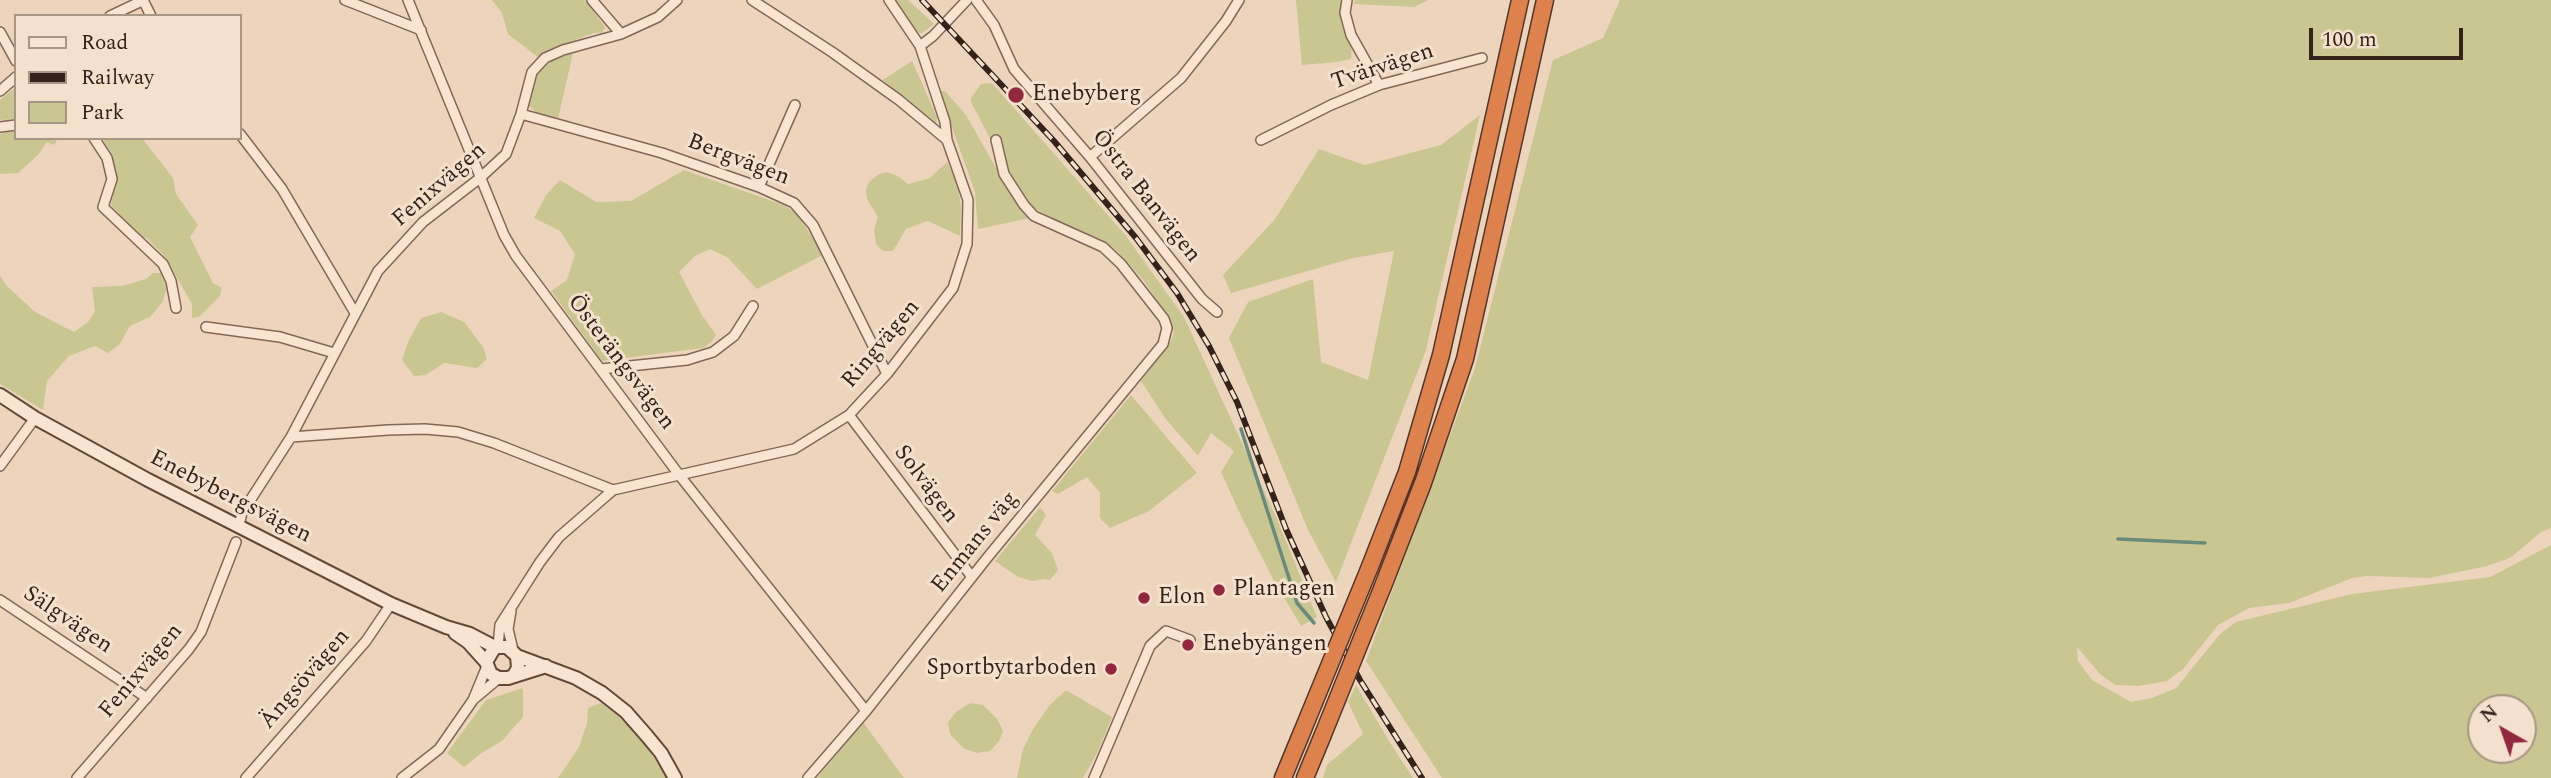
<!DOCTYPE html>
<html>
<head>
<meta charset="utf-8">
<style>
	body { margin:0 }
	#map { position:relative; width:2551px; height:778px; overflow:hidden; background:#edd5bd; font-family:Spectral,serif }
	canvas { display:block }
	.legend { position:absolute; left:14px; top:14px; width:228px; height:126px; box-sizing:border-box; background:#f4e1cd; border:2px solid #a79586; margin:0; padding:9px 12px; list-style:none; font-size:21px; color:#34221b }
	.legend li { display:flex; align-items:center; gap:14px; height:35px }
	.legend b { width:35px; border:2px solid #a79586 }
	.north { position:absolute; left:2467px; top:694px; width:70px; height:70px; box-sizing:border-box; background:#f4e1cd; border:2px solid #a79586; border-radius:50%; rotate:320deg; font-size:19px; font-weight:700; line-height:28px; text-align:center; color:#34221b }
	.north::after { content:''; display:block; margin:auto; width:24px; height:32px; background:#92283d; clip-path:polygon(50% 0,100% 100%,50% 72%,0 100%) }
	.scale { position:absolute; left:2309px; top:28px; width:154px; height:32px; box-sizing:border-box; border:4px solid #34221b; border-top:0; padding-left:9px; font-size:21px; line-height:24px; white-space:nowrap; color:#34221b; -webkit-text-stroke:5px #f4e1cd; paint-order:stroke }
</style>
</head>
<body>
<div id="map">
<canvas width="2551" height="778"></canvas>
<ul class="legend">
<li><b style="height:9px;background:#f8e4d0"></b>Road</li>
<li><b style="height:9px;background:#34221b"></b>Railway</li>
<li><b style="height:19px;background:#cac692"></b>Park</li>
</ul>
<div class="north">N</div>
<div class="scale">100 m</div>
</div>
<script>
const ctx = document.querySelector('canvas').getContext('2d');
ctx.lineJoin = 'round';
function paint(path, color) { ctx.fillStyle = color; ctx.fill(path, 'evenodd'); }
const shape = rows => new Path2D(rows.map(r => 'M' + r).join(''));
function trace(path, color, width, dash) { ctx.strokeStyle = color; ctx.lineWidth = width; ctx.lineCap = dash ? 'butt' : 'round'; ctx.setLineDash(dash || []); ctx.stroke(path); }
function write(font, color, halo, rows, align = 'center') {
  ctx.font = font + ' Spectral,serif'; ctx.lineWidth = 6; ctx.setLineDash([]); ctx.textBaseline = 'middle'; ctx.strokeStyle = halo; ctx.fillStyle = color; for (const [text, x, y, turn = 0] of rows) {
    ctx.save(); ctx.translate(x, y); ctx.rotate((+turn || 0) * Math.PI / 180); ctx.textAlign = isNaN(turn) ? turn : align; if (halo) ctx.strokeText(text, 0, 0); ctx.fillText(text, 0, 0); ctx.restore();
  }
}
const green = shape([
	[492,0,585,0,605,27,602,33,594,33,548,50,539,58,508,34,502,13],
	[884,0,908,0,934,24,922,33,914,32,902,22],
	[1296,0,1343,0,1345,30,1352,43,1351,59,1338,62,1302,65],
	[1355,0,1428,0,1414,7,1354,4],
	[1620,0,2551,0,2551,528,2541,532,2510,558,2487,566,2429,578,2367,576,2352,578,2289,603,2249,608,2218,625,2183,669,2167,681,2138,686,2115,685,2100,674,2077,647,2078,661,2092,680,2131,702,2152,698,2176,688,2220,634,2236,622,2352,594,2490,577,2551,545,2551,778,1442,778,1366,661,1475,368,1553,60,1603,38],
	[2481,708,2523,708,2523,750,2481,750],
	[573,53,558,119,539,115,528,105,538,73,554,59],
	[912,61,937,117,936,126,883,80],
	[989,83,993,84,1126,236,1184,317,1277,519,1317,617,1301,626,1274,581,1242,518,1221,472,1234,451,1211,433,1198,456,1165,418,1141,381,1171,341,1174,333,1169,318,1144,281,1118,252,1103,240,1056,220,1034,208,1022,194,999,156,971,102,971,98,981,84],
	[16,87,16,119,0,120,0,100],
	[939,91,945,91,966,115,1009,191,1030,218,978,229,975,192],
	[1480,115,1426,350,1336,582,1308,530,1229,338,1248,302,1313,279,1321,362,1368,380,1394,251,1353,258,1231,293,1223,275,1275,219,1319,149,1365,165,1441,145],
	[16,130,16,138,58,138,54,145,47,142,38,155,18,173,0,174,0,134],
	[102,138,142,138,173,178,176,194,198,225,190,237,213,283,222,288,220,296,199,317,192,318,192,304,165,257,147,238,141,238,111,205,117,172,110,152],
	[947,162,958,186,961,208,960,236,928,221,906,229,893,251,883,251,876,244,874,229,878,217,867,199,866,190,869,182,879,174,887,172,898,176,908,184,930,178],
	[684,170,783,205,797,213,823,255,757,289,727,257,710,249,695,256,679,272,702,315,716,335,711,342,703,348,602,361,551,291,567,280,575,254,560,231,534,218,546,195,560,180,596,202,631,201],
	[153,273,161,273,167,289,162,303,150,317,130,326,119,345,108,353,95,346,69,356,47,381,43,410,0,384,0,275,6,285,35,312,74,332,88,322,95,311,92,287,122,286,146,279],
	[441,312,464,322,483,347,487,359,477,368,444,363,426,375,414,376,402,360,409,340,421,318],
	[1131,395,1197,473,1149,511,1110,528,1100,518,1100,493,1087,477,1058,494,1052,491],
	[1040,507,1046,515,1035,535,1052,553,1058,570,1050,580,1043,579,1033,581,1018,577,995,561],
	[1356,685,1389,741,1413,778,1323,778,1327,765,1363,734,1348,702],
	[523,688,523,717,502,741,483,752,464,767,447,753,486,700],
	[1066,690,1112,717,1098,751,1083,778,1017,778,1023,749,1033,729,1049,706],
	[601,703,626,723,645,745,667,778,558,778,579,747,587,723,588,708],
	[970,703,983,705,997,719,1003,731,999,741,990,751,977,753,963,748,950,734,948,722,957,711],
	[863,722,904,778,817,778]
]);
const stream = shape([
	[1241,429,1297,603,1314,623],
	[2118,539,2205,543]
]);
const street = shape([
	[143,0,151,16],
	[345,0,421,30],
	[408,0,504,235,516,256,680,476,866,711],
	[592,0,621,34],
	[889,0,920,46],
	[976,0,994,25,1014,69,1090,157,1202,299,1217,312],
	[1347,0,1345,13,1351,35,1379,85],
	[110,16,144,0],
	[0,32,16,61],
	[0,91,16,77],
	[521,114,662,153,759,187,794,203,813,225,887,374],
	[0,127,16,125],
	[240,134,282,189,355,313],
	[94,138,107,158,112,179,103,207,163,264,171,281,176,308],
	[947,140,945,122,920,46,933,36,967,0],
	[1261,140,1331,105,1379,85,1482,58],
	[1090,157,1181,78,1226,21,1239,0],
	[759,187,795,105],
	[206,327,280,337,334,353],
	[601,369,687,360,713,352,734,336,753,306],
	[849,415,972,577],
	[291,437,388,430,425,429,458,432,494,443,613,490],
	[0,466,35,418],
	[239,525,242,513,291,437,378,271,423,222,480,178,506,154,521,114,532,72,545,58,563,50,621,34,658,17,677,0],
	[0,600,147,698],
	[511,611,508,629,513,650],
	[498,646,500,625,540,562,559,537,613,490,794,449,849,415,887,374,953,288,967,244,968,200,947,140,899,100,832,52,752,0],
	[474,699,499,678],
	[77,778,189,649,201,632,236,542],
	[246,778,366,641,391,604],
	[402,778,439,749,473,700,487,666],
	[808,778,866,711,987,558,1163,344,1167,328,1164,319,1121,264,1103,247,1034,216,1024,205,1004,174,996,140],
	[1094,778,1150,646,1166,631,1190,640]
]);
const secondary = shape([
	[0,395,35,418,148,480,391,604,446,627,470,634,495,647],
	[455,633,468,642,486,662],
	[517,656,576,678,602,693,626,712,647,736,661,753,675,778],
	[514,675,518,668,517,656,507,647,495,647,486,662,491,674,499,678,508,678,546,666]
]);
const highway = shape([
	[1369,569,1407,472,1441,355,1520,0],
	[1383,586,1423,483,1465,359,1545,0],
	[1283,778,1302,732],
	[1305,778,1322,737]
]);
const rail = shape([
	[922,0,1054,141,1136,238,1177,293,1209,346,1237,402,1286,529,1326,617,1360,680,1422,778]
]);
const highwayBridge = shape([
	[1302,732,1369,569],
	[1322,737,1383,586]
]);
const markers = [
	[1016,95,9,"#92283d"],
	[1219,590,7,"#92283d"],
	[1144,598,7,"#92283d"],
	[1188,645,7,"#92283d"],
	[1111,669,7,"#92283d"]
];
const streetNames = [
	["Tvärvägen",1383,68,-18],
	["Bergvägen",738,161,21],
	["Fenixvägen",440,186,-41],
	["Östra Banvägen",1145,197,52],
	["Ringvägen",882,345,-50],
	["Österängsvägen",620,363,53],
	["Solvägen",925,485,53],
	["Enebybergsvägen",230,498,27],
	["Enmans väg",976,543,-51],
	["Sälgvägen",67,621,34],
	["Fenixvägen",142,672,-50],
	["Ängsövägen",306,680,-49]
];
const poiNames = [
	["Enebyberg",1032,95],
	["Plantagen",1233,590],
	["Elon",1158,598],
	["Enebyängen",1202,645],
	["Sportbytarboden",1097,669,"right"]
];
paint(green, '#cac692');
trace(stream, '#698b7c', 3.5);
trace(street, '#846657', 12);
trace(secondary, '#66483a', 16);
trace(highway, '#52362b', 19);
trace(street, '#f8e4d0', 9);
trace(secondary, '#f8e4d0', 12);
trace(highway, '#dd814d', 16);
trace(rail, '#34221b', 6);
trace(rail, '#f4e1cd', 3.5, [10]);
trace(highwayBridge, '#52362b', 19, []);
trace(highwayBridge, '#dd814d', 16);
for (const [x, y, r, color] of markers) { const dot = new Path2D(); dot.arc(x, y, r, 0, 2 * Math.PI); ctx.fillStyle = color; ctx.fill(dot); trace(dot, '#f4e1cd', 2.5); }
write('23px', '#34221b', '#f4e1cd', streetNames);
write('23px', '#34221b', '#f4e1cd', poiNames, 'left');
</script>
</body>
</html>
